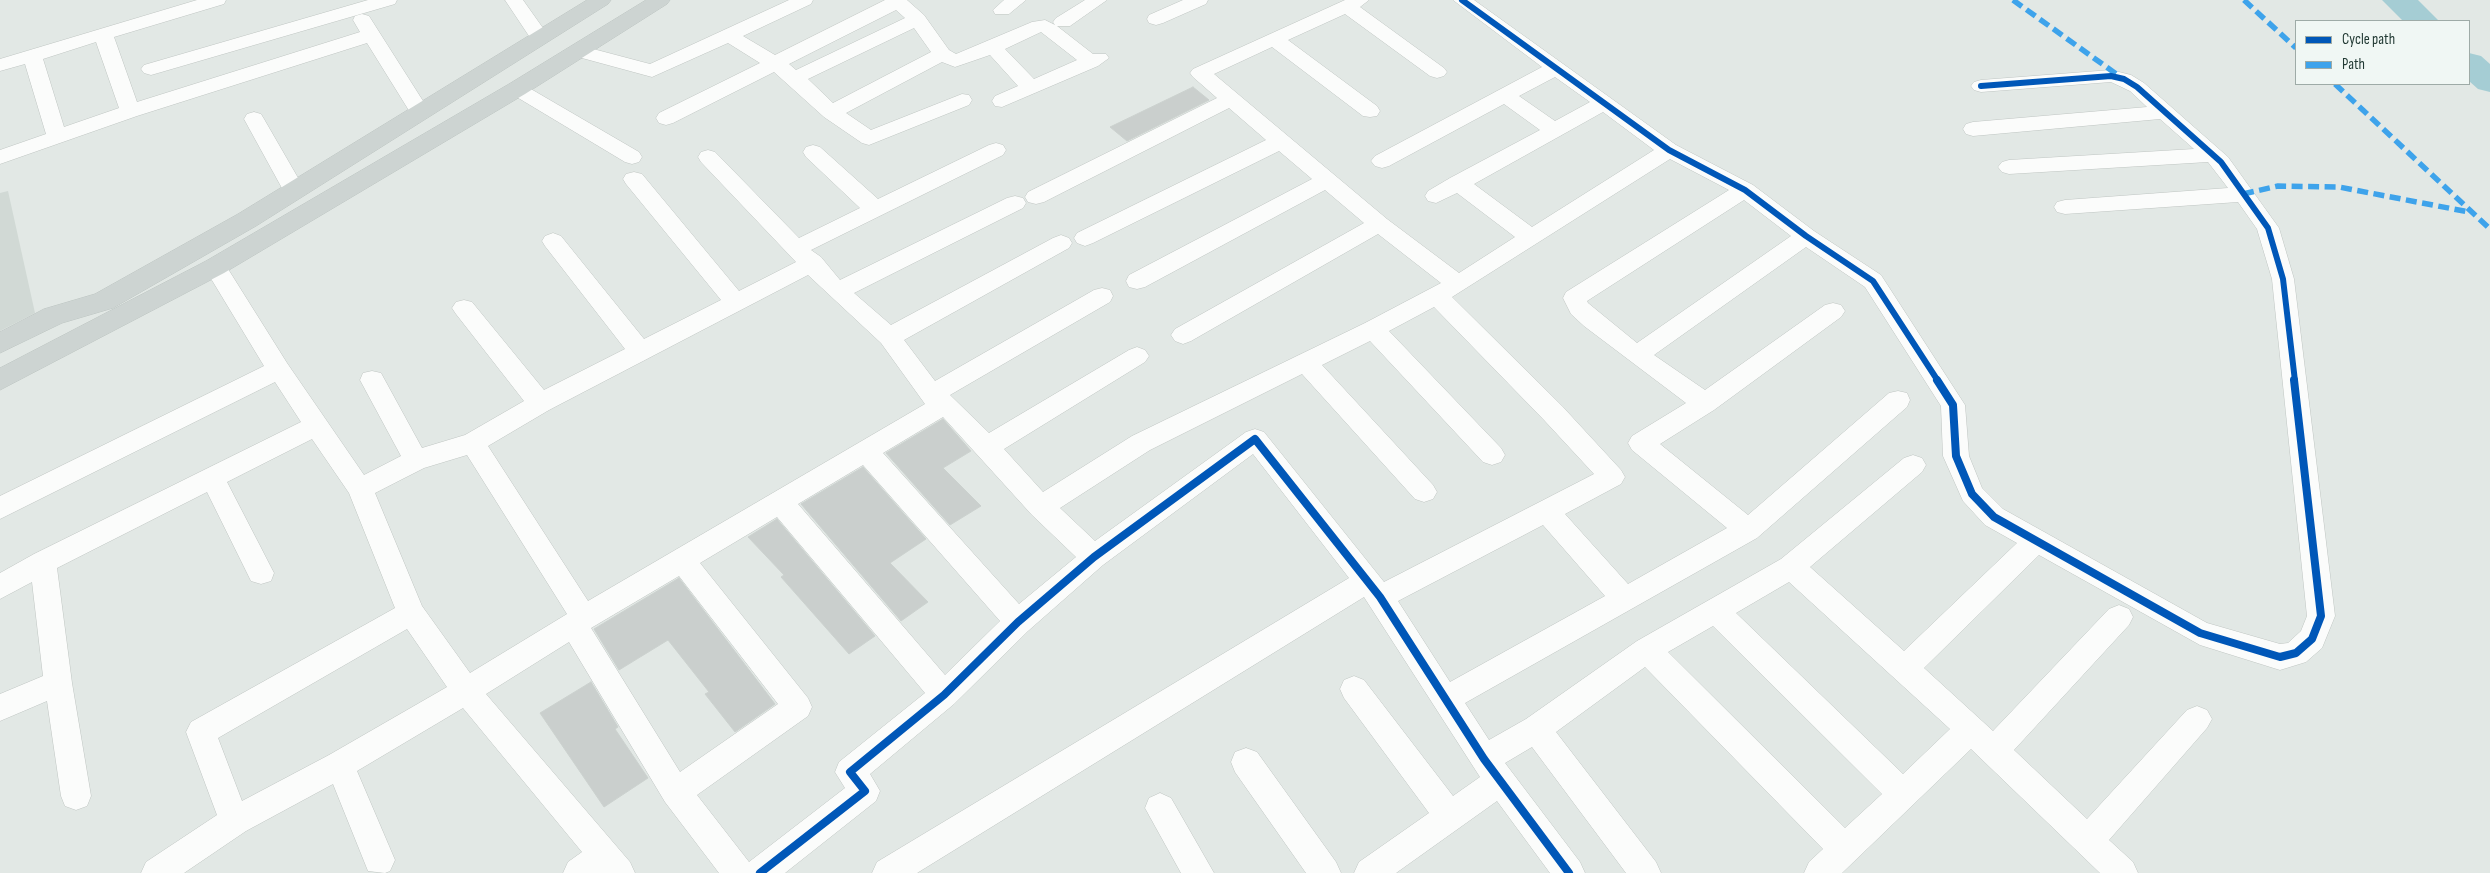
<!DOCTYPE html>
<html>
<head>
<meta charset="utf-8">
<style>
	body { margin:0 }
	#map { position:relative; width:2490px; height:873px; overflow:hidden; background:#e2e8e5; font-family:"Sofia Sans Condensed",sans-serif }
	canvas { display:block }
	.legend { position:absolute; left:2295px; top:20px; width:175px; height:65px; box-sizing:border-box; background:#f0f7f4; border:1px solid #9eaba7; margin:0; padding:6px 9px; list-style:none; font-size:15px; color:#223a34 }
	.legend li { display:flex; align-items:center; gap:10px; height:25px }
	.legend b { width:25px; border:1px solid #9eaba7 }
</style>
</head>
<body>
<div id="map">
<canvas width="2490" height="873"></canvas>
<ul class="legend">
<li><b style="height:6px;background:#0057b8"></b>Cycle path</li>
<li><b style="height:6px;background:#3ea3eb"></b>Path</li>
</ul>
</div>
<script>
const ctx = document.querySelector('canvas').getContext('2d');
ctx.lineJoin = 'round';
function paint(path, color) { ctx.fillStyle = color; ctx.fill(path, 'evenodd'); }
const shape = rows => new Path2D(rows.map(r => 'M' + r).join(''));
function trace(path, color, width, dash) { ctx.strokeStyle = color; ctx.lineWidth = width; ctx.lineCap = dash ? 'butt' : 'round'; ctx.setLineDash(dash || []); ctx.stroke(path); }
const built = shape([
	[8,191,35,313,0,331,0,193]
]);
const river = shape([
	[2382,0,2418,0,2439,21,2403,21,2382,0],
	[2469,53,2481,56,2490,64,2490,92,2478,89,2469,81,2469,53]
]);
const building = shape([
	[1193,87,1209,100,1127,141,1110,127,1193,87],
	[943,419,971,451,943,468,981,506,950,525,886,453,943,419],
	[863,467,926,539,890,563,928,602,901,621,801,504,863,467],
	[777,519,875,636,849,654,781,577,784,575,748,537,777,519],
	[679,578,775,704,735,732,705,694,709,692,668,640,619,670,594,629,679,578],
	[591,682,618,727,615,729,648,778,604,807,540,713,591,682]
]);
const street = shape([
	[197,0,226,0,224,4,114,37,137,102,360,32,353,20,355,16,362,14,369,16,430,112,427,117,420,119,413,117,367,43,137,116,0,164,0,150,46,134,25,64,0,71,0,59,197,0],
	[96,42,119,108,64,127,43,59,96,42],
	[368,0,397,0,395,4,158,73,151,75,144,73,141,69,144,65,368,0],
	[505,0,523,0,550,38,547,42,533,42,505,0],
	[789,0,813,0,811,4,743,36,775,55,885,0,907,0,924,15,949,50,956,54,1032,22,1045,20,1055,25,1053,22,1056,18,1085,0,1107,0,1070,26,1057,26,1093,54,1106,54,1109,58,1098,66,1002,107,995,106,992,101,995,96,1018,86,990,55,955,67,942,62,846,113,871,130,962,94,969,95,972,100,969,105,869,145,862,143,824,117,774,72,673,123,666,125,659,123,656,118,659,113,760,63,728,43,652,77,571,55,568,51,571,47,578,45,650,64,789,0],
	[896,10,905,18,796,70,789,64,896,10],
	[914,28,931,52,833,103,808,79,914,28],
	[1041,32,1077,60,1034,79,1005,49,1041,32],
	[1004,0,1026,0,1009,14,995,14,993,10,1004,0],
	[1183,0,1208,0,1206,4,1163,23,1156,25,1149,23,1147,19,1149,15,1183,0],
	[1345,0,1369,0,1360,7,1444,68,1447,72,1444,76,1437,78,1430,76,1345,14,1288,40,1377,106,1380,111,1377,116,1370,117,1363,116,1272,47,1214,74,1387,219,1459,273,1515,237,1457,193,1436,203,1428,201,1425,196,1428,191,1450,178,1540,130,1504,104,1389,166,1382,168,1375,166,1371,161,1375,156,1542,67,1453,0,1474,0,1676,145,1753,185,1814,231,1881,275,1965,405,1969,456,1982,488,2003,509,2207,623,2280,644,2288,643,2301,631,2307,616,2272,279,2257,229,2238,202,2065,214,2057,212,2054,207,2057,202,2065,200,2228,188,2208,162,2009,174,2002,172,1998,167,2002,162,2009,160,2194,149,2160,119,1973,136,1966,134,1963,129,1966,124,1973,122,2147,107,2130,91,2111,82,1981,92,1974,90,1971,86,1974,82,1981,80,2111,70,2131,75,2144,83,2228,157,2279,228,2294,279,2335,616,2322,648,2306,662,2280,670,2200,645,2039,555,1924,668,1993,731,2109,609,2119,605,2129,609,2133,617,2129,625,2014,750,2087,819,2187,710,2197,706,2207,710,2212,719,2207,728,2109,840,2133,862,2138,873,2100,873,1971,749,1842,873,1804,873,1809,862,1823,849,1645,667,1556,732,1656,862,1661,873,1626,873,1532,747,1505,763,1580,862,1585,873,1550,873,1497,801,1396,873,1354,873,1359,862,1429,813,1344,698,1340,689,1344,680,1354,676,1364,680,1453,796,1480,777,1364,597,917,873,872,873,877,862,1349,578,1253,454,1103,565,1028,631,954,704,870,774,880,791,876,801,785,873,719,873,665,802,569,642,486,694,630,862,635,873,563,873,568,862,582,852,463,708,357,771,395,860,390,871,385,873,368,871,333,784,246,831,184,873,141,873,146,862,217,815,186,732,191,722,395,608,349,493,312,439,227,482,274,573,271,581,261,584,251,581,207,492,57,568,72,683,91,796,87,806,76,810,65,806,61,796,47,701,0,721,0,694,43,676,32,582,0,599,0,573,34,554,301,422,275,382,0,519,0,496,264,366,204,267,207,261,215,259,223,261,287,363,364,475,401,456,360,380,363,373,372,371,381,373,422,448,465,435,524,401,456,314,452,308,456,302,464,300,472,302,544,390,625,349,545,246,542,241,545,236,553,233,561,236,644,339,721,300,626,184,623,179,626,174,634,172,642,174,739,291,796,262,701,162,698,157,701,152,708,150,715,152,799,238,860,208,806,157,803,152,806,147,813,145,820,147,878,199,989,145,996,143,1003,145,1006,150,1003,155,811,250,821,257,840,280,1007,198,1015,196,1023,198,1026,203,1023,208,854,293,891,325,1053,238,1061,235,1069,238,1072,243,1069,248,904,340,935,381,1094,290,1102,288,1110,290,1113,296,1110,302,950,395,989,433,1129,350,1137,347,1145,350,1149,356,1145,362,1004,449,1043,492,1132,436,1365,323,1441,283,1378,234,1191,341,1183,344,1175,341,1171,335,1175,329,1364,223,1325,190,1145,287,1137,289,1129,287,1126,281,1129,275,1312,179,1279,151,1093,243,1085,246,1077,243,1074,238,1077,233,1266,140,1229,108,1044,202,1036,204,1028,202,1025,197,1028,192,1217,98,1193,77,1190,73,1193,69,1345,0],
	[1555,77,1590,102,1555,121,1519,96,1555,77],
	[1603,112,1654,150,1532,227,1474,184,1603,112],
	[1670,159,1729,190,1566,292,1563,298,1571,314,1584,326,1686,403,1632,436,1628,443,1632,450,1727,528,1628,584,1565,514,1621,484,1625,477,1621,470,1562,406,1452,297,1670,159],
	[1744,200,1791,236,1637,343,1588,303,1587,301,1744,200],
	[1806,247,1865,287,1941,406,1943,456,1963,501,1985,525,2017,543,1904,651,1810,567,1922,472,1926,465,1922,458,1913,455,1904,458,1781,559,1637,641,1526,719,1489,740,1465,703,1757,538,1907,407,1910,400,1907,393,1898,391,1889,393,1748,515,1660,444,1714,410,1841,317,1845,311,1841,305,1833,303,1825,305,1705,390,1654,355,1806,247],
	[808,275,881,343,925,404,588,601,488,446,549,410,808,275],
	[1434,307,1544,420,1594,474,1384,582,1264,432,1255,429,1246,432,1095,541,1060,508,1150,450,1302,374,1415,499,1424,502,1433,499,1437,492,1433,485,1322,365,1370,341,1483,462,1492,465,1501,462,1505,455,1501,448,1389,331,1434,307],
	[943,417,1032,515,1076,557,1019,604,883,453,943,417],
	[467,455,567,614,470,673,422,606,375,493,424,468,467,455],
	[863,465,1000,621,945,675,798,504,863,465],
	[777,517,925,693,839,762,835,772,845,788,749,862,697,795,808,716,812,707,808,698,700,563,777,517],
	[1543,525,1605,596,1450,682,1398,601,1543,525],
	[679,576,778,704,680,772,591,628,679,576],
	[1789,582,1950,729,1903,774,1736,613,1789,582],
	[1713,626,1882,794,1845,828,1668,652,1713,626],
	[407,629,447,687,329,755,242,801,218,738,407,629],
	[517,83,524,85,639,152,642,157,639,162,632,164,625,162,510,93,507,89,510,85,517,83],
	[254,112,261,114,264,119,305,190,302,195,294,197,286,195,283,190,244,119,247,114,254,112],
	[1246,748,1257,752,1336,862,1341,873,1306,873,1235,772,1231,762,1235,752,1246,748],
	[1160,793,1171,798,1214,873,1181,873,1145,808,1149,798,1160,793]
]);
const primary = shape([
	[587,0,611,0,608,4,256,226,113,308,62,323,0,353,0,332,44,309,95,294,238,214,587,0],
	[646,0,670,0,667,4,525,94,224,273,0,390,0,368,206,261,509,84,646,0]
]);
const quiet = shape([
	[2013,0,2119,76],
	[2244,0,2296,48],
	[2335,84,2490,229],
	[2243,194,2278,186,2339,187,2469,212]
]);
const cyclewayFar1 = shape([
	[1462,0,1669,150,1745,190,1806,236,1873,281,1938,381],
	[1981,86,2111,76,2124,79,2137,87,2221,162,2268,228,2283,279,2295,381]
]);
const cycleway = shape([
	[1937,380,1953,405,1956,456,1972,494,1994,517,2200,633,2280,657,2296,653,2312,639,2321,616,2294,380],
	[760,873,865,791,850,772,944,695,1018,622,1094,557,1255,439,1380,597,1484,759,1569,873]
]);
paint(built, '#d1d9d5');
paint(river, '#a5cdd4');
paint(building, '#cacfcd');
trace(building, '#cbd1ce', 1);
trace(street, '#bfc5c2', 1);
trace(primary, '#bcc4c1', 1);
paint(street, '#fbfcfb');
paint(primary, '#cdd4d2');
trace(quiet, '#3ea3eb', 5.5, [11, 5.5]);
trace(cyclewayFar1, '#0057b8', 6);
trace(cycleway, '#0057b8', 8);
</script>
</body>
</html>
